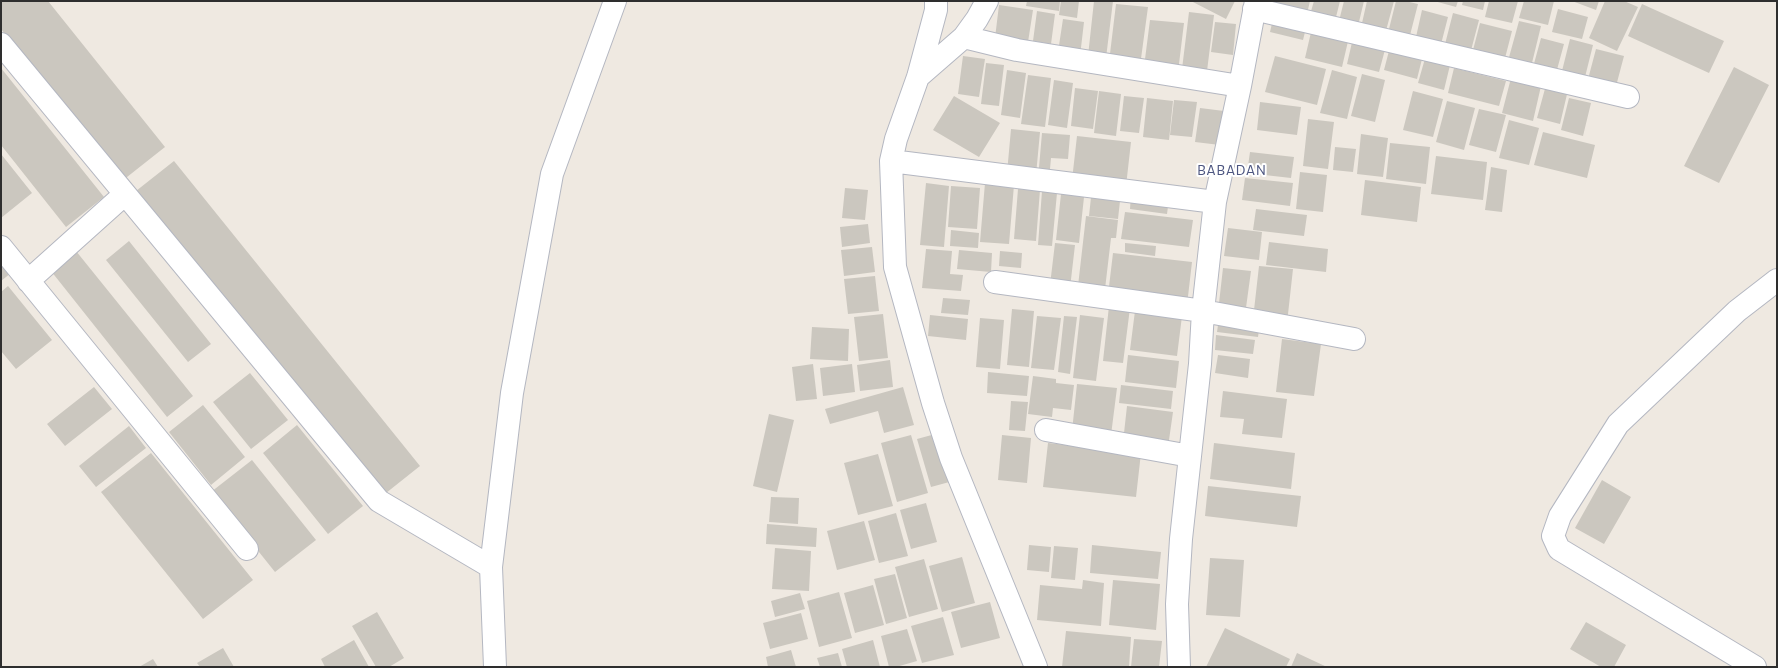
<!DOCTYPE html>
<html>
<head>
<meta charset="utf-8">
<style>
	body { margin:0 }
	#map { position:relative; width:1778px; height:668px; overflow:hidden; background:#efe9e1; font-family:Commissioner,sans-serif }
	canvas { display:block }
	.frame { position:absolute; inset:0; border:2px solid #2e2e2e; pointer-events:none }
</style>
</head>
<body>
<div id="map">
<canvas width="1778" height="668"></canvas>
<div class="frame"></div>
</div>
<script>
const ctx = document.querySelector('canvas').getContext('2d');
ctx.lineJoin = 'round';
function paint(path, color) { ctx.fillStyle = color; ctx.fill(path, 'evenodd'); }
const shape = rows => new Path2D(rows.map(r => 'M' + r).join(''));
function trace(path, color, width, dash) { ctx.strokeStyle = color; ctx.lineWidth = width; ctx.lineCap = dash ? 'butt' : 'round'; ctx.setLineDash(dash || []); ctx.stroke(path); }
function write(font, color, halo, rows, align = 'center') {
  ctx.font = font + ' Commissioner,sans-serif'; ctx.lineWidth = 4; ctx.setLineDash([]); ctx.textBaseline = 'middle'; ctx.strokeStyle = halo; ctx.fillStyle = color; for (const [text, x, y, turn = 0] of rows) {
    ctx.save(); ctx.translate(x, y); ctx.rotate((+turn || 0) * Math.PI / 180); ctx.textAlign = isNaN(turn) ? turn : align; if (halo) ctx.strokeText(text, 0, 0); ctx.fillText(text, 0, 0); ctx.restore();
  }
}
const building = shape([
	[1,1,48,1,165,147,122,181,1,29],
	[1027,1,1060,1,1059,11,1026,6],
	[1061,1,1079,1,1077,18,1059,15],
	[1094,1,1113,1,1106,58,1088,56],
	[1191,1,1235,1,1226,19],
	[1269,1,1310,1,1306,18,1267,8],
	[1314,1,1340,1,1334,25,1309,18],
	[1344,1,1364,1,1358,26,1339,21],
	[1367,1,1394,1,1384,38,1360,32],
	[1396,1,1405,1,1418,4,1409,39,1388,33],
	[1434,1,1458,1,1456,7],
	[1463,1,1485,1,1483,10,1462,5],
	[1489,1,1518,1,1512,23,1485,17],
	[1524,1,1554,1,1548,25,1519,18],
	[1572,1,1599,1,1596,10],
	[1605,1,1624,1,1638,7,1617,51,1589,38],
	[1116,4,1148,7,1140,66,1109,62],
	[1642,4,1724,41,1709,73,1628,36],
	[999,5,1033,10,1028,42,995,38],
	[1558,9,1588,17,1582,39,1552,32],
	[1422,10,1448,17,1439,52,1414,46],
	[1037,11,1055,14,1051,44,1033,41],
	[1189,12,1214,15,1207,71,1182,69],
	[1453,13,1479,20,1469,58,1443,52],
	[1274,15,1307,24,1303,40,1270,32],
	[1063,19,1084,22,1080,56,1058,52],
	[1150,20,1184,23,1178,72,1144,67],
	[1519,21,1541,26,1531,67,1508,61],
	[1215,22,1236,24,1233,55,1211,52],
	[1480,23,1512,31,1504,62,1472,54],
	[1312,28,1349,37,1342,67,1305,58],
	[1353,38,1386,46,1379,72,1347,64],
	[1541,38,1564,44,1555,77,1532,71],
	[1570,39,1593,45,1583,85,1560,79],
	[1390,47,1423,55,1417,79,1384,70],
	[1596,49,1624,56,1615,90,1587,83],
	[1426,55,1451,61,1444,90,1418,83],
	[963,56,985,59,979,97,958,94],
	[1275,56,1326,69,1317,105,1265,92],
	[986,63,1004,65,999,106,981,104],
	[1734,67,1769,85,1719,183,1684,166],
	[1,68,104,197,66,227,1,145],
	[1454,68,1506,81,1499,106,1448,93],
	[1007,70,1026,73,1020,118,1001,115],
	[1332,70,1357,77,1347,119,1320,113],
	[1362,74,1385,80,1375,122,1351,116],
	[1028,75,1051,78,1045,127,1021,124],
	[1511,78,1541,86,1533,121,1502,113],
	[1054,80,1073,83,1067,128,1048,125],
	[1546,85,1568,90,1560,124,1537,118],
	[1075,88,1098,91,1093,129,1071,126],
	[1099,91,1121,94,1116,136,1094,133],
	[1413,91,1443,99,1433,137,1403,130],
	[954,96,1000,123,979,157,933,130],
	[1124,96,1144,98,1139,133,1120,131],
	[1147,98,1173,101,1169,140,1143,137],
	[1569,98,1591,103,1583,136,1561,130],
	[1174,100,1197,102,1192,137,1170,135],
	[1447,101,1475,108,1464,150,1436,142],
	[1260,102,1301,107,1297,135,1257,130],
	[1200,108,1224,111,1220,145,1195,142],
	[1479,109,1506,115,1496,152,1469,145],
	[1308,119,1334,122,1328,169,1303,166],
	[1509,120,1539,128,1529,165,1499,158],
	[1011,129,1040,132,1036,175,1007,173],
	[1543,132,1595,145,1587,178,1534,165],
	[1042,133,1070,135,1068,159,1051,158,1049,180,1038,179],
	[1361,134,1388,138,1383,177,1357,174],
	[1077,136,1131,142,1126,186,1072,180],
	[1390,143,1430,147,1426,184,1386,179],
	[1335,147,1356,149,1353,172,1333,170],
	[1250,152,1294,157,1291,178,1247,173],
	[1,154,32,193,1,218],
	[1436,156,1487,162,1483,200,1431,194],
	[174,161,420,466,381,497,136,191],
	[1491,167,1507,170,1502,212,1485,210],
	[1300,172,1327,175,1323,212,1296,209],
	[1245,178,1293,183,1290,206,1242,200],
	[1365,180,1421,187,1417,222,1361,215],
	[926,183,949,186,944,247,920,245],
	[985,183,1014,185,1009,244,980,242],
	[1062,185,1085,188,1079,243,1056,240],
	[951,186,980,188,977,229,948,227],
	[845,188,868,190,865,220,842,218],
	[1092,188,1121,192,1118,219,1089,216],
	[1018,189,1040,190,1036,241,1014,239],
	[1042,191,1057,193,1052,246,1038,245],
	[1131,194,1169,199,1167,214,1130,209],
	[1256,209,1307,215,1304,236,1253,230],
	[1125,212,1193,220,1189,247,1121,239],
	[1086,216,1118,220,1116,238,1111,238,1105,289,1078,286],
	[868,224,870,243,842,247,840,227],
	[1228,228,1262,232,1259,260,1224,256],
	[951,230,979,233,978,248,950,246],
	[129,241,211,344,188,362,106,260],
	[1269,242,1328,249,1326,272,1266,265],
	[1055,243,1075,245,1070,288,1050,285],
	[1125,243,1156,246,1155,256,1125,252],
	[872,247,875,272,844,276,841,250],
	[926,249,952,251,950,274,963,275,961,291,922,288],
	[959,250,992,253,991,272,957,269],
	[76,251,193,396,167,417,51,271],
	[1000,251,1022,253,1021,268,999,266],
	[1113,253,1192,262,1187,305,1108,295],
	[1,261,11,273,1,281],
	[1259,266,1293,269,1287,323,1253,319],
	[1223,268,1251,271,1245,315,1218,312],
	[875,276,879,311,848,314,844,279],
	[8,286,52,340,16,369,1,351,1,292],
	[943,298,970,300,968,315,941,313],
	[1109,306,1130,308,1123,363,1103,361],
	[1012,309,1034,311,1029,367,1007,365],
	[1135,311,1182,316,1177,356,1130,350],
	[883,314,888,358,859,361,854,317],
	[930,315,968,319,966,340,928,336],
	[1080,315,1104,318,1096,381,1073,378],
	[1037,316,1061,318,1054,370,1031,368],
	[1064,316,1077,317,1070,374,1058,372],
	[980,318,1004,320,1000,369,976,367],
	[1219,318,1260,323,1258,337,1217,332],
	[812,327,849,329,848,361,810,359],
	[1216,335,1255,340,1253,354,1215,350],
	[1282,339,1321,344,1314,396,1276,392],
	[1128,355,1179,361,1176,388,1125,382],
	[1218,355,1250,359,1248,378,1215,373],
	[890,360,893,387,860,391,857,365],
	[813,364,817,399,796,401,792,367],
	[852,364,855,392,823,396,820,368],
	[988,372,1029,376,1027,396,987,393],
	[250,373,288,420,251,449,213,402],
	[1033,376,1056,379,1056,383,1074,385,1071,410,1053,408,1052,417,1028,414],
	[1077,384,1117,388,1111,435,1072,431],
	[1121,385,1173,391,1171,409,1119,403],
	[94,387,112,409,65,446,47,424],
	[903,387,914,425,884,433,878,411,830,424,825,409],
	[1223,391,1287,399,1282,438,1242,434,1244,419,1220,417],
	[1011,401,1028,402,1025,431,1009,430],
	[203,405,245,457,211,485,169,432],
	[1127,406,1173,412,1168,447,1123,442],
	[769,414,794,420,777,492,753,486],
	[297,425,363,506,328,534,263,453],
	[129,426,146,448,96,487,79,466],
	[939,433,953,481,931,487,917,439],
	[911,435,928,493,897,502,881,443],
	[1002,435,1031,438,1027,483,998,480],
	[1048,443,1141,453,1136,497,1043,487],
	[1214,443,1295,453,1291,489,1210,479],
	[151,453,253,580,203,619,101,492],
	[878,454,893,506,858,515,844,463],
	[252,460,316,540,275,572,211,492],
	[1602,480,1631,497,1604,544,1575,528],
	[1208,486,1301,496,1297,527,1205,516],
	[771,497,799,498,798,524,769,522],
	[926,503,937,542,911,549,900,510],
	[896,513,908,556,879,563,868,521],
	[864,521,875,560,837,570,827,531],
	[767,524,817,528,816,547,766,544],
	[1029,545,1051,547,1049,572,1027,570],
	[1092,545,1161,552,1158,579,1090,573],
	[1054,546,1078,548,1075,580,1051,578],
	[775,548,811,551,809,591,772,589],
	[962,557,975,603,942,612,929,566],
	[1210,558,1244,560,1240,617,1206,615],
	[924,559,938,609,909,617,895,567],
	[895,574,907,618,886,624,874,579],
	[1083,580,1104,583,1101,626,1037,620,1040,585,1082,589],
	[1113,580,1160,584,1156,630,1109,625],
	[873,585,884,625,855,633,844,593],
	[839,592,852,638,819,647,807,601],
	[800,593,805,609,775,617,771,601],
	[990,602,1000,638,961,648,951,612],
	[377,612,404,658,389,667,376,667,352,626],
	[801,613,808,639,770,649,763,623],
	[943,617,954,655,922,663,911,626],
	[1586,622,1626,645,1614,667,1601,667,1570,649],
	[1225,628,1290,659,1286,667,1206,667],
	[907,629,917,661,896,667,889,667,881,636],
	[1066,631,1131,637,1129,667,1062,667],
	[1134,639,1162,641,1159,667,1131,667],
	[354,640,369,667,325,667,321,659],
	[873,640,880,667,847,667,842,649],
	[223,648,234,667,200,667,197,663],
	[791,650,796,667,768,667,766,657],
	[838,653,842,667,820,667,817,658],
	[1297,653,1327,667,1291,667],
	[153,659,158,667,139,667]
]);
const minor = shape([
	[936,1,936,10,918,77,896,139,891,161,895,267,933,403,951,458,1036,667],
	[1254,9,1628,97],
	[964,37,1017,50,1240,86],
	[1,44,379,501,491,567],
	[918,77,964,37,977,19,987,1],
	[891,161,1215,202],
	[1,247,247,549],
	[28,281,125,194],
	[995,282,1203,311,1354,339],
	[1046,430,1190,456],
	[495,667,491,567,512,393,552,174,615,1],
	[1179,667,1177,604,1181,539,1200,364,1203,311,1215,202,1240,86,1256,1],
	[1755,667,1559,549,1553,536,1560,516,1618,424,1737,311,1777,280]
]);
const quarterNames = [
	["BABADAN",1232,171]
];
paint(building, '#cbc7bf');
trace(minor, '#b4b7c1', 24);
trace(minor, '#fff', 22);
ctx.letterSpacing = '1px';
write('13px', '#4d5680', '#fff', quarterNames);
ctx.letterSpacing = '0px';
</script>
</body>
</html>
